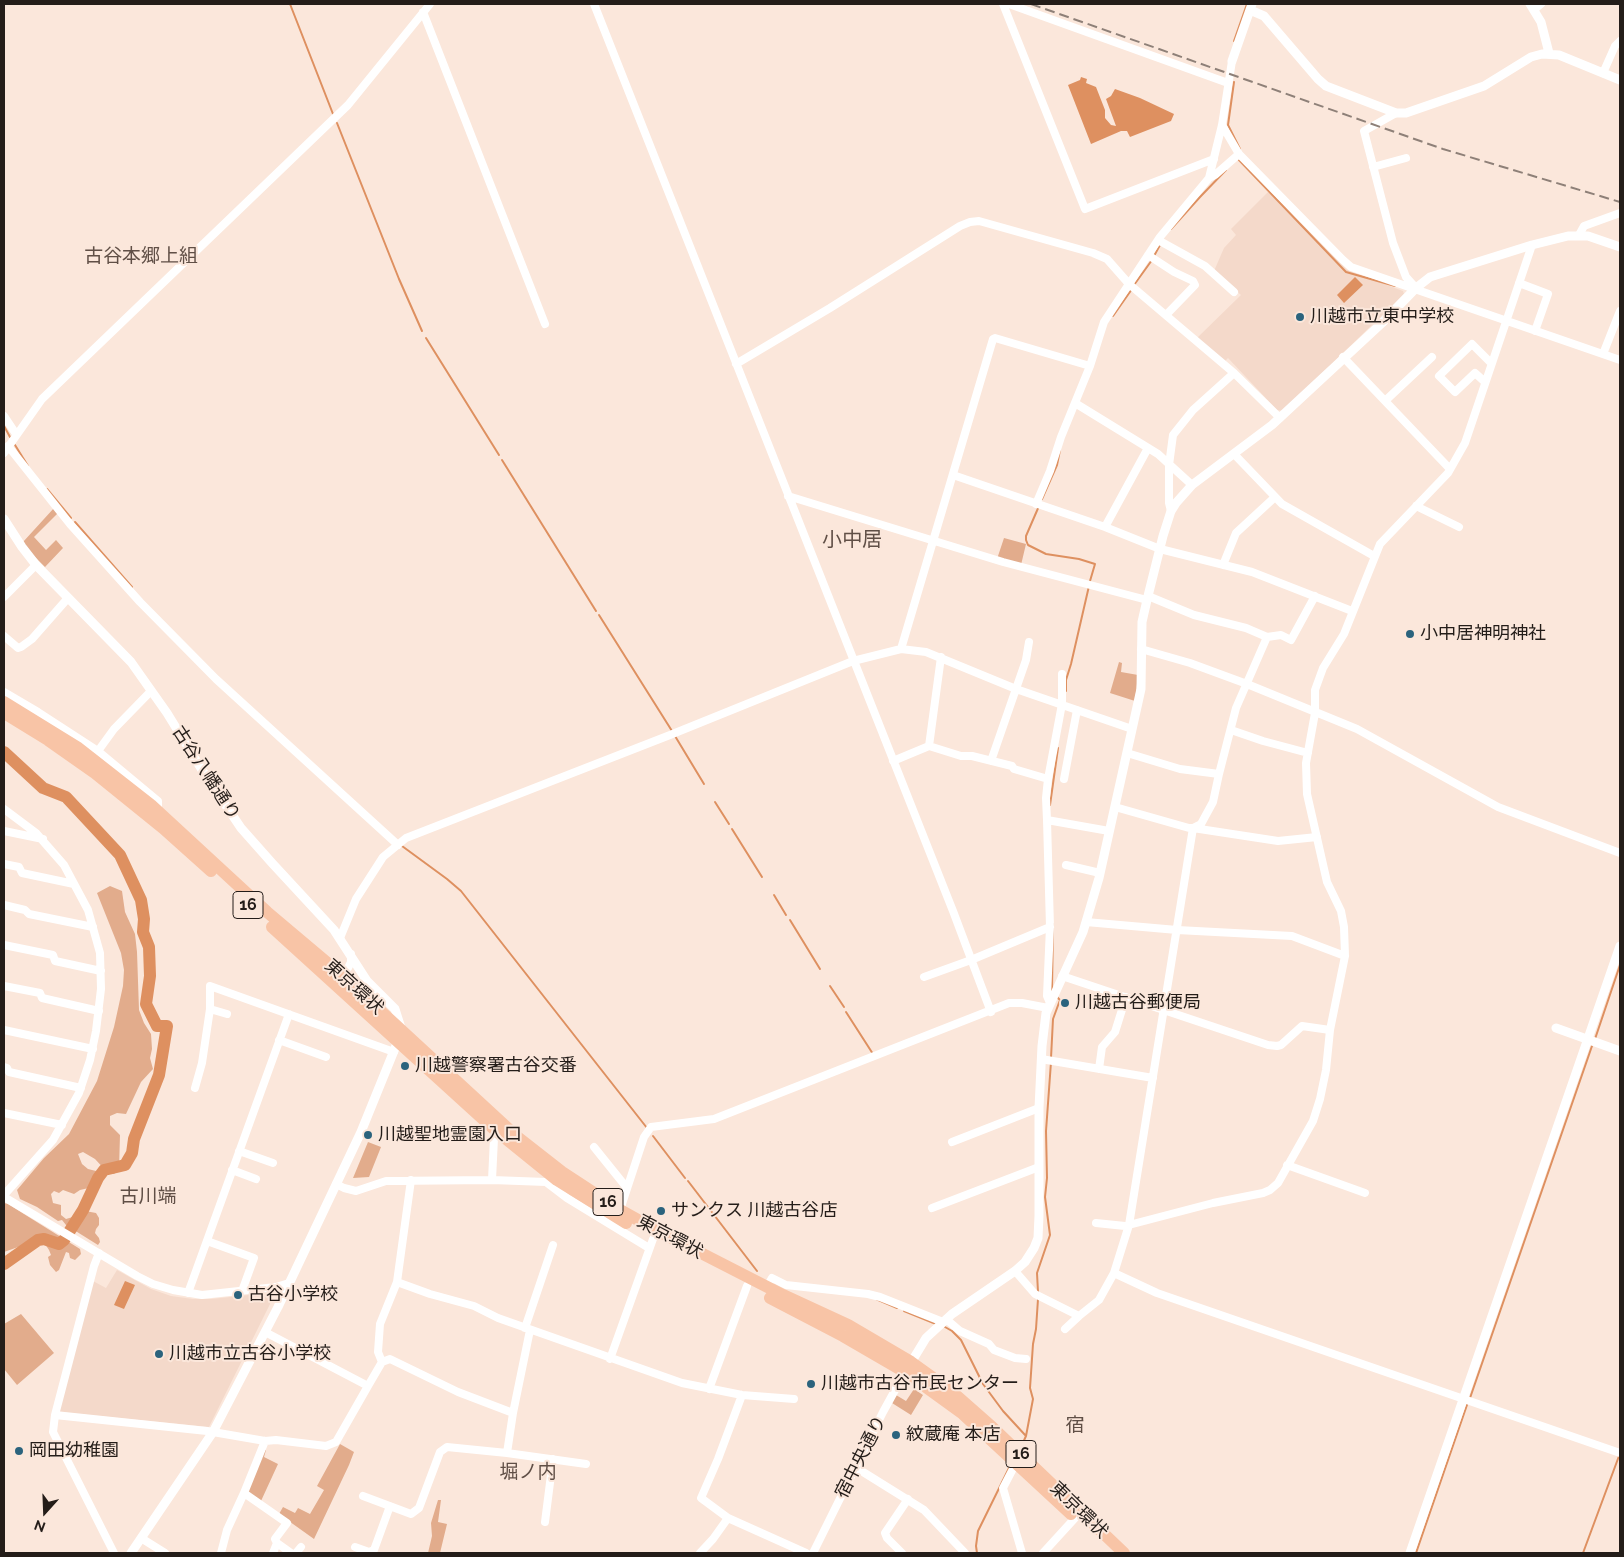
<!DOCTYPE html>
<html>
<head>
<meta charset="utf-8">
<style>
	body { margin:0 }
	#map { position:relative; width:1624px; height:1557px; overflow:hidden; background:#fbe7db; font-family:Raleway,sans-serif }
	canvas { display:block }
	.frame { position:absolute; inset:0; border:5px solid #241d19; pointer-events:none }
	.north { position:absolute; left:20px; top:1487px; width:50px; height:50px; -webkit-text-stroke:4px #fbe7db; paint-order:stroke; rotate:200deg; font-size:14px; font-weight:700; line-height:20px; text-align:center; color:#241d19 }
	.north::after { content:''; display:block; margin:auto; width:18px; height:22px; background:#241d19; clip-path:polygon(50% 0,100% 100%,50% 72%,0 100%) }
</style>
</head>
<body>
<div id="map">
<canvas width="1624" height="1557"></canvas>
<div class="frame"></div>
<div class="north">N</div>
</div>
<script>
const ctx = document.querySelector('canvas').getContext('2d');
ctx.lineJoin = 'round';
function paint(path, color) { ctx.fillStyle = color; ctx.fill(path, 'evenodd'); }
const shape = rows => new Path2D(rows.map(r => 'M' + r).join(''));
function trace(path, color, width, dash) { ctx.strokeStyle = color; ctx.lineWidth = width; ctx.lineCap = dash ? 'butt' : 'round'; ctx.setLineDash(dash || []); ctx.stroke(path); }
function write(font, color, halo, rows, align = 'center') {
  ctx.font = font + ' Raleway,"Noto Sans JP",sans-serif'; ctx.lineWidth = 4; ctx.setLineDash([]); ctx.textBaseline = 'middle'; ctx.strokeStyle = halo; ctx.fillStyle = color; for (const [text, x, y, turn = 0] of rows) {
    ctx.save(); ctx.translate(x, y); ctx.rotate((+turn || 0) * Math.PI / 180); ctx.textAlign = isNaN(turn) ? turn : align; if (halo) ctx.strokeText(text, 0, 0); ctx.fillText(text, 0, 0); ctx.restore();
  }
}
const built = shape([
	[1269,191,1347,270,1403,291,1404,294,1283,411,1277,410,1228,358,1225,361,1197,338,1241,295,1214,271,1224,248,1236,235,1231,229],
	[117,1270,151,1289,171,1296,193,1299,211,1299,268,1293,271,1295,270,1304,209,1427,58,1412,93,1281,106,1288]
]);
const green = shape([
	[54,508,58,513,34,537,46,550,56,540,63,548,45,567,33,555,23,542],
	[1004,538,1026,544,1021,565,997,559],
	[1119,662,1122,663,1121,672,1138,675,1135,701,1110,693],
	[110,886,122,891,125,912,135,934,137,952,139,1010,144,1023,151,1034,152,1049,150,1058,153,1069,141,1082,126,1114,117,1113,110,1116,110,1125,120,1135,119,1169,114,1174,108,1173,95,1159,83,1152,78,1154,82,1164,88,1169,96,1171,96,1179,93,1187,80,1190,74,1194,63,1190,59,1193,54,1191,51,1194,53,1203,61,1205,61,1215,66,1219,76,1216,80,1210,96,1213,99,1218,99,1225,96,1229,95,1233,99,1238,100,1242,98,1245,66,1225,62,1220,58,1221,37,1207,20,1199,17,1190,44,1158,69,1134,97,1081,114,1027,123,986,124,970,121,953,97,893],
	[368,1142,381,1147,369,1177,353,1178],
	[4,1203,8,1204,80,1249,81,1254,75,1260,70,1258,69,1253,66,1252,59,1270,56,1272,50,1265,48,1257,51,1255,49,1250,45,1244,33,1240,21,1246,4,1252],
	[21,1314,54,1353,17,1385,4,1369,4,1324],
	[914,1389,923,1395,911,1415,892,1403,896,1395,906,1401],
	[340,1444,354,1452,349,1465,314,1539,279,1514,283,1507,295,1513,298,1508,310,1514,324,1490,317,1486],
	[264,1449,266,1450,264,1457,278,1464,261,1501,248,1492],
	[438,1500,441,1500,438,1522,447,1524,440,1553,428,1553,432,1536,431,1523]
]);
const water = shape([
	[1081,77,1087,79,1086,83,1096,87,1105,110,1105,118,1111,125,1116,126,1106,99,1111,96,1115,89,1140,98,1174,114,1171,121,1130,137,1127,131,1121,131,1091,144,1068,85,1080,80],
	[1355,277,1363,285,1344,303,1337,295],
	[125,1281,135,1285,124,1309,114,1305]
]);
const stream = shape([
	[290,4,333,114],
	[1234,41,1247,4],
	[1234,82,1228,125,1240,149,1240,151],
	[337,123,399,279,422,331],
	[1238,159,1346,272,1395,286],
	[1171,229,1200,197,1226,170],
	[1154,256,1160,245],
	[1134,285,1152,260],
	[1113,316,1132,289],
	[426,338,499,455],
	[4,426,10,437],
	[15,445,28,466],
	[502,460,596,611],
	[47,489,71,518],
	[1042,499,1057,465,1060,450],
	[1039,506,1026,536,1026,540,1028,545,1046,554,1079,559,1095,564,1090,581],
	[75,522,132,587],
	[599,615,672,731],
	[1066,691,1066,680,1071,664,1089,586],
	[675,736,704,784],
	[715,802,729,824],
	[1050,805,1058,748],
	[732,829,762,877],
	[402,846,447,879,461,891,647,1128],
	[774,895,786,915],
	[790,920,820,969],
	[830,986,844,1007],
	[1052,990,1053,924],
	[846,1012,873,1054],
	[1595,1039,1620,965],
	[1051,1058,1053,1019,1060,1000,1057,997],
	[653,1136,685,1178],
	[688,1181,757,1271],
	[1038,1292,1037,1273,1050,1235,1045,1197,1047,1178,1046,1131,1051,1062],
	[876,1299,897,1308],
	[904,1311,936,1324],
	[945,1327,952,1331,961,1340,983,1384,1003,1411,1026,1436],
	[1470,1398,1592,1046],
	[1021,1447,1026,1436,1033,1399,1030,1388,1033,1344,1036,1329,1038,1299],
	[977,1553,976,1546,978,1531,1011,1464],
	[1416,1553,1468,1402],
	[1583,1553,1619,1456]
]);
const river = shape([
	[4,752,43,788,66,797,120,855,141,900,144,919,143,932,149,947,150,976,146,1004,157,1026,167,1026,159,1075,134,1139,132,1153,125,1165,104,1170,98,1178,83,1210,64,1240,59,1244,44,1239,38,1240,4,1264]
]);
const minor = shape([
	[594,4,953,911,991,1012],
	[1003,4,1085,209,1214,159],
	[1009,4,1228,83],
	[1535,9,1541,4],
	[423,12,545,324],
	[1603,73,1615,46,1620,41],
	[1396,113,1364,131,1393,243,1406,277,1415,287],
	[1222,125,1239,154,1343,260,1351,267,1620,360],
	[1373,167,1406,158],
	[1209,178,1215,175,1239,154],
	[1579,235,1584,226,1620,213],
	[1158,240,1205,266,1234,292],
	[1148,255,1174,272,1193,281,1195,285,1167,314],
	[1519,283,1548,294,1535,331],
	[1603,354,1620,311],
	[1343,357,1450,469],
	[736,364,830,308,960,226,970,222,979,221,1093,253,1107,259,1129,284,1234,373,1280,418],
	[1485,382,1475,373,1455,392,1439,376,1472,344,1491,363],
	[1385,401,1432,357],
	[1075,403,1158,454,1192,485],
	[4,416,16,434],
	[8,446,70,524,140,602,216,679,398,845],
	[4,453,42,399,348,105,430,4],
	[1234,454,1282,504,1374,556],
	[953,475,1105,527,1160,549,1252,572,1352,611],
	[788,496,1003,562,1147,600],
	[1036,504,1050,471,1061,437,1090,366,1104,322,1160,237,1209,178,1222,125,1232,61],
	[1416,506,1459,527],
	[1171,511,1169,503,1169,465,1173,435,1193,410,1234,373],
	[1105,527,1148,448],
	[1223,565,1236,533,1275,497],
	[4,597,36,565],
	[4,636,18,648,21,647,32,639,68,598],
	[1267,637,1281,635,1291,640,1315,596],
	[901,649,993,339,995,338,1090,366],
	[1141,649,1190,663,1247,684,1357,729,1498,807,1620,853],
	[1062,674,1062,704,1048,779,1046,798,1047,820,1109,831],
	[4,692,38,712,98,751,158,801,158,811],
	[1231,730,1263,741,1308,753],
	[929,746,961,756,972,756,1012,766,1014,769,1048,779],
	[98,751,114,729,151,691],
	[1127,753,1180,769,1219,774],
	[893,761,929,746,941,657],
	[991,761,1026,660,1029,642],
	[1064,779,1077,710],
	[1115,807,1189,828,1193,828,1201,824,1213,802,1219,774,1236,708,1267,637,1246,628,1194,615,1148,596],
	[4,809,36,833,64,865,88,910,100,953,101,989,96,1031,90,1060,79,1093,53,1140,4,1195],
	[1047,820,1050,927,1047,996,1050,1003],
	[4,831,43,839],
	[4,864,19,867,22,873,74,884],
	[1066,865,1100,873],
	[4,905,25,910,29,914,93,927],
	[1086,922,1177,930,1292,936,1345,956],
	[340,938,356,899,383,857,406,838,670,735,853,661,901,649,926,652,1016,689,1132,729],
	[4,945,53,955,55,961,101,971],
	[337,971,345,971,348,968,351,962,351,954],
	[1062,976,1268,1045,1277,1046,1281,1045,1302,1026,1330,1030],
	[924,977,971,960,1050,927],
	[4,986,40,993,42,998,99,1011],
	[210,1009,227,1014],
	[4,1030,93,1049],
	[279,1040,326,1057],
	[1041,1059,1153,1078],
	[4,1067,7,1068,9,1072,81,1088],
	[1099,1069,1102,1047,1115,1032,1126,997],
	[195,1088,202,1063,210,1009,210,986,394,1052],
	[4,1113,62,1125],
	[952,1142,1039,1108],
	[594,1147,627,1188],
	[239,1151,273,1163],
	[1287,1165,1365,1193],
	[232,1170,256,1179],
	[492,1180,494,1138,498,1132],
	[546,1182,567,1198,649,1248],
	[336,1184,344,1188,356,1191,386,1181,492,1180,546,1182,557,1180],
	[4,1197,137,1276,153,1284,173,1290,202,1295,276,1287,289,1283],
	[932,1208,1039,1167],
	[620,1210,644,1137,651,1127,714,1119,1009,1003,1022,1003,1048,1008],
	[1096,1223,1125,1226,1213,1203,1263,1193,1270,1190,1278,1183,1313,1121,1320,1099,1326,1070,1330,1030,1345,956,1344,927,1341,911,1327,882,1307,794,1306,763,1315,713,1315,690,1323,668,1344,634,1380,544,1448,473,1465,443,1532,245],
	[207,1241,254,1258,242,1291],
	[99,1253,94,1266,55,1415,53,1432,114,1553],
	[1015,1271,1035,1294,1079,1316,1099,1300,1114,1273,1129,1225,1193,828,1278,841,1317,837],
	[1114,1273,1157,1293,1620,1453],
	[397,1282,430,1294,474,1306,498,1318,682,1383,742,1395,794,1399],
	[767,1287,772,1278,786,1285,868,1294,880,1297,943,1322],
	[188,1293,289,1014],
	[946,1319,960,1331,989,1344,994,1350,1015,1358,1026,1359],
	[525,1328,553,1245],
	[1065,1329,1079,1316],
	[265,1332,368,1386,382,1362,390,1359,458,1392,513,1413],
	[610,1359,653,1239],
	[382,1362,378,1352,380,1324,397,1282,411,1180],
	[709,1389,747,1286],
	[742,1395,718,1459,701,1498,728,1518,806,1553],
	[55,1415,207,1431,265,1441,276,1440,326,1446,336,1442,368,1386],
	[265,1441,244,1493,287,1523,275,1539,277,1543,273,1553],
	[507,1453,513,1413,530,1330],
	[1016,1463,1003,1488,1022,1553],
	[855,1467,924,1510,965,1553],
	[363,1496,411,1514,419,1508,440,1452,447,1447,507,1453,586,1464],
	[545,1522,553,1459],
	[141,1538,165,1553],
	[277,1543,291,1553],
	[355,1547,369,1552,374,1550,390,1506],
	[221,1553,227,1530,244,1493],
	[296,1553,301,1547],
	[700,1553,713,1539,728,1518],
	[813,1553,883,1412,905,1372],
	[902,1553,887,1538,885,1533,908,1499],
	[1043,1553,1075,1518]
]);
const tertiary = shape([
	[1530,4,1541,22,1549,53],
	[1250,10,1264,16,1318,79,1326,86,1396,113,1406,113,1484,86,1531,57,1542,54,1559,55,1620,80],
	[1232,61,1252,4],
	[4,519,22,547,36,565,131,662,167,713,202,770,241,828,272,863,334,930,367,981,395,1009,402,1031,361,1132,278,1307,213,1432,131,1553],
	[1556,1028,1620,1051],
	[909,1366,926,1338,952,1314,1015,1271,1025,1262,1034,1248,1038,1238,1039,1216,1039,1108,1042,1046,1046,1013,1083,932,1099,878,1141,689,1142,622,1147,600,1163,536,1171,511,1176,503,1192,485,1272,425,1382,323,1416,288,1430,277,1532,245,1568,236,1588,236,1620,247],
	[1410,1553,1620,946]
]);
const trunk = shape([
	[4,702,77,747,151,805,267,912,337,971,516,1136,562,1172,620,1210,656,1230,783,1295,848,1325,911,1362,950,1390,992,1427,1124,1553],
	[4,713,48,740,95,773,163,828,211,871],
	[272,927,494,1129,557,1180,626,1223],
	[770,1298,843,1336,905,1372,963,1414,1071,1514]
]);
const rail = shape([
	[1031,4,1443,149,1620,202]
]);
const markers = [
	[1300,317,5,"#2b637d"],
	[1410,634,5,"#2b637d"],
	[1065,1003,5,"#2b637d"],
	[405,1066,5,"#2b637d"],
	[368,1135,5,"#2b637d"],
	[661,1211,5,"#2b637d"],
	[238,1295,5,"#2b637d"],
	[159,1354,5,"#2b637d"],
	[811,1384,5,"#2b637d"],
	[896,1435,5,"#2b637d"],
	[19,1451,5,"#2b637d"]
];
const shields = [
	[248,905,30],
	[608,1202,30],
	[1021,1454,30]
];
const shieldNames = [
	["16",248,905],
	["16",608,1202],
	["16",1021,1454]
];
const poiNames = [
	["川越市立東中学校",1310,317],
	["小中居神明神社",1420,634],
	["川越古谷郵便局",1075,1003],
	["川越警察署古谷交番",415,1066],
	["川越聖地霊園入口",378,1135],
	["サンクス 川越古谷店",671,1211],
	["古谷小学校",248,1295],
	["川越市立古谷小学校",169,1354],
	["川越市古谷市民センター",821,1384],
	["紋蔵庵 本店",906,1435],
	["岡田幼稚園",29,1451]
];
const streetNames = [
	["古谷八幡通り",206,773,57],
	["東京環状",354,987,42],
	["東京環状",670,1237,28],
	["宿中央通り",861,1457,-63],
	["東京環状",1079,1510,44]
];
const neighbourhoodNames = [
	["古谷本郷上組",141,256],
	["古川端",148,1196],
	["宿",1075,1425],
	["堀ノ内",528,1472]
];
const quarterNames = [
	["小中居",852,540]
];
paint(built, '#f4d9ca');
paint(green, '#e2ac8c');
paint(water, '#de9060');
trace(stream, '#de9060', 2);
trace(river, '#de9060', 12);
trace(minor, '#fff', 8);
trace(tertiary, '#fff', 9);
trace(trunk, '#f8c4a6', 12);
trace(rail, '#8e8078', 2, [10, 5]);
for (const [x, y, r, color] of markers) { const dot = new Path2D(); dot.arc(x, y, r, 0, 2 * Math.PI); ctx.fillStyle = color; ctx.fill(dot); trace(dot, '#fbe7db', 2); }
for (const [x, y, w] of shields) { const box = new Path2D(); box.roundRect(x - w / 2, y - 13.5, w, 27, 4); ctx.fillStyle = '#fbe7db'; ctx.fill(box); trace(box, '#241d19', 1); }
write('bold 16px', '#241d19', null, shieldNames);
write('18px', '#241d19', '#fbe7db', poiNames, 'left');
write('18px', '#241d19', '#fbe7db', streetNames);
write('19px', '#604f46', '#fbe7db', neighbourhoodNames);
write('20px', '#604f46', '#fbe7db', quarterNames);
</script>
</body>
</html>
